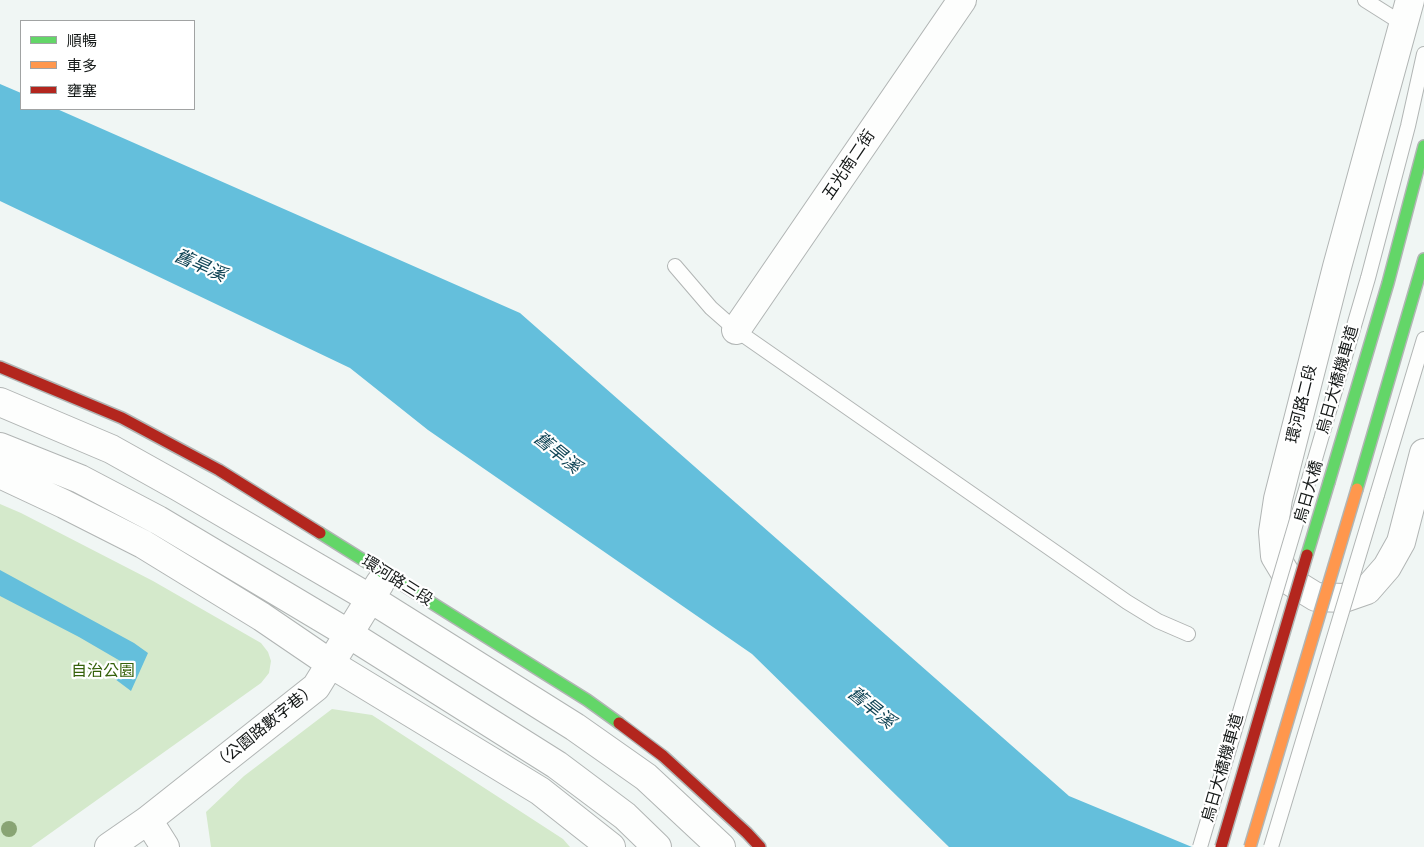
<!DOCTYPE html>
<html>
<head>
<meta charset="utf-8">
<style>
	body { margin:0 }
	#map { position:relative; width:1424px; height:847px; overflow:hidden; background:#f0f6f4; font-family:Karla,"Noto Sans TC",sans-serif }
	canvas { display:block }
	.legend { position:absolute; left:20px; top:20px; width:175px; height:90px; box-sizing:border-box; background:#fff; border:1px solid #a1a3a3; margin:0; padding:6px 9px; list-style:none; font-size:15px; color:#151918 }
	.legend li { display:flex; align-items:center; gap:10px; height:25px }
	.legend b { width:25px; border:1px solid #a1a3a3 }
</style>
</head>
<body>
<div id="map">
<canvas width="1424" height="847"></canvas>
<ul class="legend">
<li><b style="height:6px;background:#63d668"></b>順暢</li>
<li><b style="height:6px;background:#ff974d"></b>車多</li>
<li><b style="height:6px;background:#b3261e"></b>壅塞</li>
</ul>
</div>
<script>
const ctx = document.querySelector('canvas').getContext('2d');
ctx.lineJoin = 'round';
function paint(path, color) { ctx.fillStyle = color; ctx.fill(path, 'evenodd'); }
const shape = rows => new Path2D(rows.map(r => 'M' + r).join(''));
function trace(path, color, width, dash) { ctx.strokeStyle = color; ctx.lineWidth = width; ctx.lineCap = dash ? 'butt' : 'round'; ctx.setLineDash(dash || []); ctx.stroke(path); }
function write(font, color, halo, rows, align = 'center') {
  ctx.font = font + ' Karla,"Noto Sans TC",sans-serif'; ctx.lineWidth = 4.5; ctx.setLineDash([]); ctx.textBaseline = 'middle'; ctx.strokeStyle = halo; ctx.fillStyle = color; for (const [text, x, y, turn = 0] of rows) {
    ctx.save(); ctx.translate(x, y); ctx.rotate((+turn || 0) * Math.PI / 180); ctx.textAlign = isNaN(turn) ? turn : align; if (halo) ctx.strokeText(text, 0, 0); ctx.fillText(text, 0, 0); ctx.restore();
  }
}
const green = shape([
	[0,504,21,513,153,581,261,643,268,652,271,661,269,673,261,683,31,847,0,847],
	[332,709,372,715,563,839,570,847,211,847,206,812,244,776]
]);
const water = shape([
	[0,84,21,93,21,109,57,109,520,313,1069,796,1192,847,949,847,752,654,428,430,350,368,0,201],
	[0,570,134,643,148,653,131,691,115,679,122,662,79,637,0,596]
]);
const lane = shape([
	[1365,0,1403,24],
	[675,266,711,308,736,330,1127,602,1158,621,1188,634],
	[1310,476,1368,278,1408,126,1424,54],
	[1377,495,1424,339]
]);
const street = shape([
	[1410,0,1337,267,1278,499,1273,532,1275,556,1290,581,1316,597,1344,598,1367,590,1387,567,1401,542,1424,453],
	[736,330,962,0],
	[0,402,111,449,179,487,371,599,575,727,646,777,721,847],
	[0,447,80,479,158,520,349,634,557,765,625,816,657,847],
	[0,474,64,504,143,544,262,617,331,664,540,791,611,847],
	[148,820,165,847],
	[109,847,148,820,316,687,380,583]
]);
const fast = shape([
	[1329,482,1388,283,1424,146],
	[1357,489,1424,259],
	[320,533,587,700,619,723]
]);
const jam = shape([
	[0,367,122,418,219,470,320,533],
	[619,723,663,756,747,833,760,847]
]);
const laneBridge = shape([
	[1200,847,1310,476],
	[1271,847,1377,495]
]);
const fastBridge = shape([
	[1307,555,1329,482]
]);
const slowBridge = shape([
	[1250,847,1357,489]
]);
const jamBridge = shape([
	[1221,847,1307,555]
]);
const trees = [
	[9,829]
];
const streetNames = [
	["五光南二街",849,165,-56],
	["烏日大橋機車道",1338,380,-74],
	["環河路二段",1302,404,-76],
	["烏日大橋",1309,492,-74],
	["環河路三段",397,581,32],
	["（公園路數字巷）",265,727,-39],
	["烏日大橋機車道",1223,768,-74]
];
const parkNames = [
	["自治公園",103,671]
];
const waterNames = [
	["舊旱溪",200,266,24],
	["舊旱溪",557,453,39],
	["舊旱溪",871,708,39]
];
paint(green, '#d4e9cb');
paint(water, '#64bfdc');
trace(lane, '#b1b5b4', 16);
trace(street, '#b1b5b4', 30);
trace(fast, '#b1b5b4', 14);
trace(jam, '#b1b5b4', 14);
trace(lane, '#fdfefd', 14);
trace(street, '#fdfefd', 28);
trace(fast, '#63d668', 11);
trace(jam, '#b3261e', 11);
trace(laneBridge, '#b1b5b4', 16, []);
trace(fastBridge, '#b1b5b4', 14, []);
trace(slowBridge, '#b1b5b4', 14, []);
trace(jamBridge, '#b1b5b4', 14, []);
trace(laneBridge, '#fdfefd', 14);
trace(fastBridge, '#63d668', 11);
trace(slowBridge, '#ff974d', 11);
trace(jamBridge, '#b3261e', 11);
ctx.fillStyle = '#89a474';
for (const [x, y] of trees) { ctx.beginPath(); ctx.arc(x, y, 8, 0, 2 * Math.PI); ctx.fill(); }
write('16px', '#151918', '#fff', streetNames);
write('16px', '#35610b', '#fff', parkNames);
write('italic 18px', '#104455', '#fff', waterNames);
</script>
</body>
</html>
